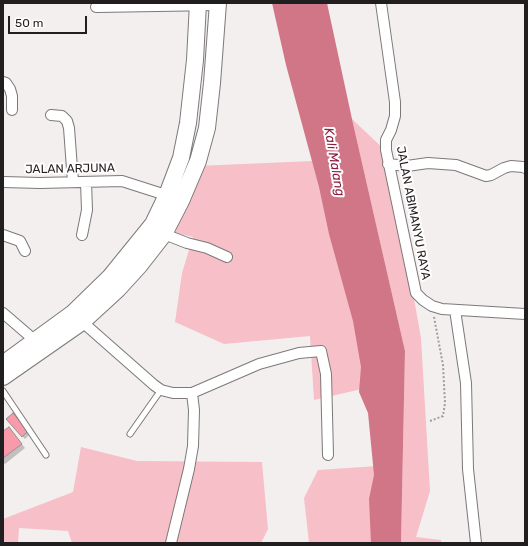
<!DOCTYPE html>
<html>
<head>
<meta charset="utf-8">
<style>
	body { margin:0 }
	#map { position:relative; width:528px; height:546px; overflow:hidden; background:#f4efef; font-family:Rubik,sans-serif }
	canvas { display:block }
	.frame { position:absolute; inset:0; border:4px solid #201e1f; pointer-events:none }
	.scale { position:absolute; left:8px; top:16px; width:79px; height:18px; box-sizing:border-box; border:2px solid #201e1f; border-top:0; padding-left:5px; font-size:12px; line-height:14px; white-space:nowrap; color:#201e1f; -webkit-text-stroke:3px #fffdfd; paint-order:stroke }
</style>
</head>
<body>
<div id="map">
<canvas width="528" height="546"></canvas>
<div class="frame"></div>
<div class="scale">50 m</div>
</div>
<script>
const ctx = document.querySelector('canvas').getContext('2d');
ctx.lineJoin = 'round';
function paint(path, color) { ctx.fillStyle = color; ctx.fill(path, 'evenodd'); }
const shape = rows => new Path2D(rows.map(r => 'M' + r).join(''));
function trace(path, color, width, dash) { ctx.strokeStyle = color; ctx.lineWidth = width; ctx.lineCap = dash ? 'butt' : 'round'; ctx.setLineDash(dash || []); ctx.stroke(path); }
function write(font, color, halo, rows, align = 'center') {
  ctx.font = font + ' Rubik,sans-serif'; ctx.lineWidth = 4; ctx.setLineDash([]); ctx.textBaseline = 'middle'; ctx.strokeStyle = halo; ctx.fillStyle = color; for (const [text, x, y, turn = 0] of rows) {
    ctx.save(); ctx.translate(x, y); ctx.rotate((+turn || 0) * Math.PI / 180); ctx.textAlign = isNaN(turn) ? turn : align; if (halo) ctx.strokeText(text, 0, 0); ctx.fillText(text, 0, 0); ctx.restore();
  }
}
const green = shape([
	[352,119,388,153,421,338,430,491,416,537,441,540,441,543,401,543,405,351],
	[336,160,375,386,314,400,310,336,224,344,175,322,182,273,193,237,162,230,196,166],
	[81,447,137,461,262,462,268,529,261,543,72,543,68,531,19,528,18,543,3,543,3,519,73,492],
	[392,465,387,543,309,543,304,498,318,470]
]);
const water = shape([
	[272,3,327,3,352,119,405,351,401,543,371,543,369,499,374,475,368,413,359,392,361,367,353,321,329,234,319,187,286,65]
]);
const shadow = shape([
	[15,417,30,434,25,439,22,436],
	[3,432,12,432,25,448,5,464,3,462]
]);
const river = shape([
	[300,3,336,160,338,171]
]);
const building = shape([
	[13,413,28,431,22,437,6,419,13,413],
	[9,427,22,444,3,458,3,431,9,427]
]);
const path = shape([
	[430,421,443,416,445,403,443,365,434,317]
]);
const service = shape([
	[3,391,46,455],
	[130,434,161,390]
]);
const minor = shape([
	[381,3,395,102,395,116,391,130,386,140,386,150,416,293,423,300,432,306,442,309,525,314],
	[96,7,218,5],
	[3,82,6,83,10,89,12,96,12,110],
	[51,115,62,116,67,121,69,128,73,182],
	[388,164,407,166,428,163,456,165,486,176,491,175,504,168,511,166,523,167,525,168],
	[3,182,40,183,122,181,172,197],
	[164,234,187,243,207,248,227,257],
	[3,235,20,241,25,251],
	[82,235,87,210,86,182],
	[455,310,466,383,468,469,476,543],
	[3,313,39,344],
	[79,319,154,385,161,390,173,393,192,393,259,364,299,353,321,351,326,374,328,455],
	[171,543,189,469,193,446,194,410,192,393]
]);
const primary = shape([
	[3,364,73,313,110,277,153,224,167,195,181,158,188,123,195,60,198,3],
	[3,377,82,322,118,289,139,266,164,234,181,201,198,161,207,128,212,83,218,3]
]);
const streetNames = [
	["JALAN ARJUNA",70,169,-1],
	["JALAN ABIMANYU RAYA",413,213,79]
];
const waterNames = [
	["Kali Malang",334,162,80]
];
paint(green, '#f7bfc7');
paint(water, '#d07687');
paint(shadow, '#0003');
trace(river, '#d07687', 19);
paint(building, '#f99aab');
trace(building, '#949090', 1);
trace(service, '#7d7979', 7);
trace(minor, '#7d7979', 12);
trace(primary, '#7d7979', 18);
trace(path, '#a09c9d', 2, [2, 2]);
trace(service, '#fff', 5);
trace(minor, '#fff', 10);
trace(primary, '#fff', 16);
write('12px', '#201e1f', '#fffdfd', streetNames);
write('italic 13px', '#8b1e3f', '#fffdfd', waterNames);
</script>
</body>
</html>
